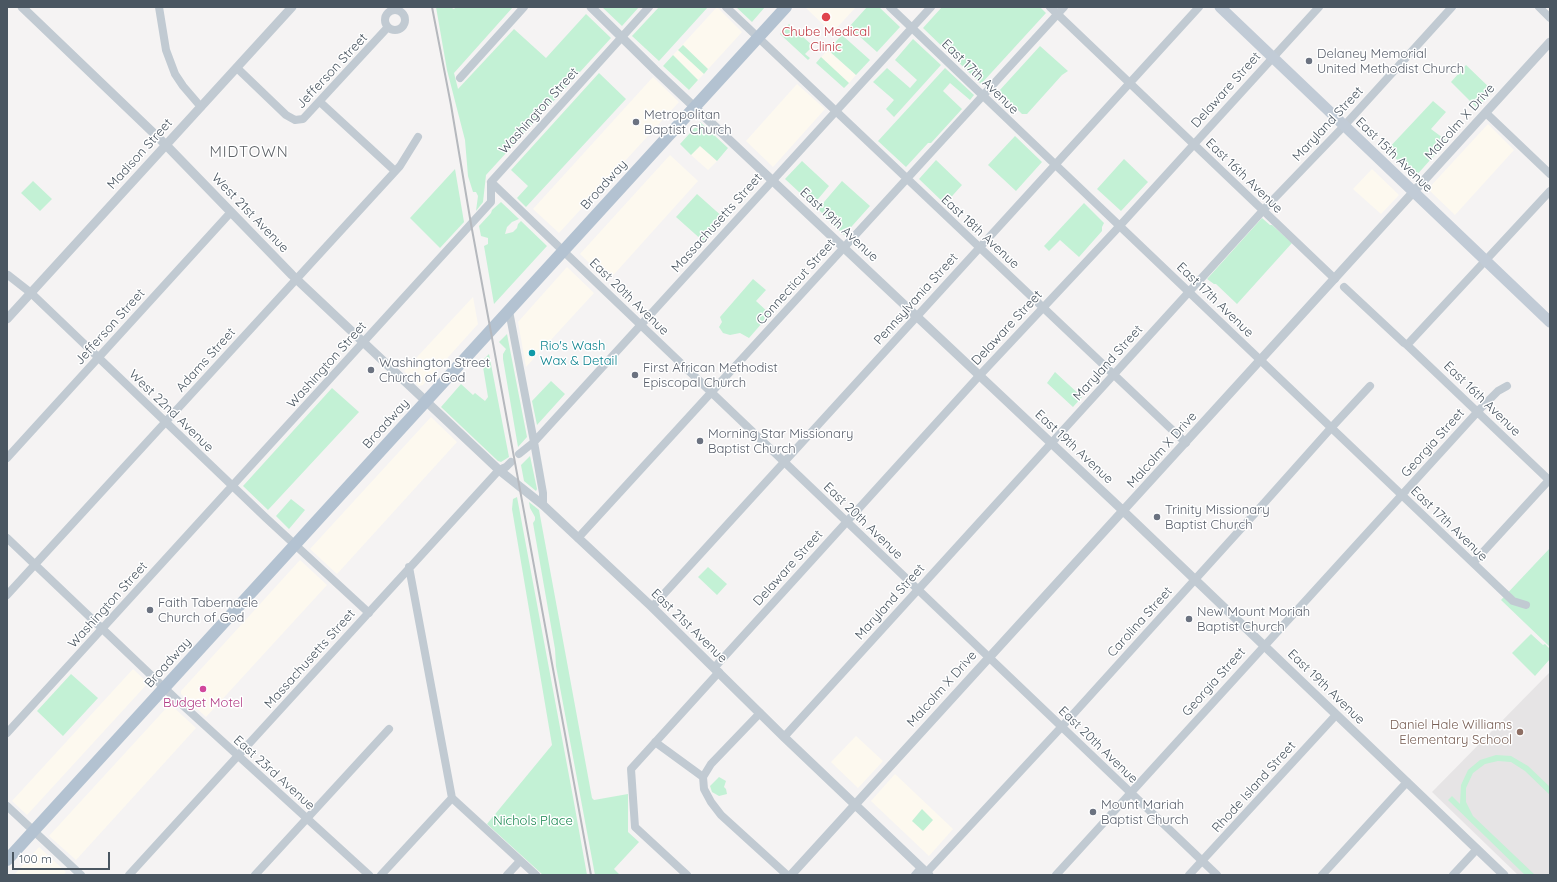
<!DOCTYPE html>
<html>
<head>
<meta charset="utf-8">
<style>
	body { margin:0 }
	#map { position:relative; width:1557px; height:882px; overflow:hidden; background:#f5f3f3; font-family:Quicksand,sans-serif }
	canvas { display:block }
	.frame { position:absolute; inset:0; border:8px solid #4a5661; pointer-events:none }
	.scale { position:absolute; left:12px; top:852px; width:98px; height:18px; box-sizing:border-box; border:2px solid #4a5661; border-top:0; padding-left:5px; font-size:12px; line-height:14px; white-space:nowrap; color:#4a5661; -webkit-text-stroke:3px #fff; paint-order:stroke }
</style>
</head>
<body>
<div id="map">
<canvas width="1557" height="882"></canvas>
<div class="frame"></div>
<div class="scale">100 m</div>
</div>
<script>
const ctx = document.querySelector('canvas').getContext('2d');
ctx.lineJoin = 'round';
function paint(path, color) { ctx.fillStyle = color; ctx.fill(path, 'evenodd'); }
const shape = rows => new Path2D(rows.map(r => 'M' + r).join(''));
function trace(path, color, width, dash) { ctx.strokeStyle = color; ctx.lineWidth = width; ctx.lineCap = dash ? 'butt' : 'round'; ctx.setLineDash(dash || []); ctx.stroke(path); }
function write(font, color, halo, rows, align = 'center') {
  ctx.font = font + ' Quicksand,sans-serif'; ctx.lineWidth = 3; ctx.setLineDash([]); ctx.textBaseline = 'middle'; ctx.strokeStyle = halo; ctx.fillStyle = color; for (const [text, x, y, turn = 0] of rows) {
    ctx.save(); ctx.translate(x, y); ctx.rotate((+turn || 0) * Math.PI / 180); ctx.textAlign = isNaN(turn) ? turn : align; if (halo) ctx.strokeText(text, 0, 0); ctx.fillText(text, 0, 0); ctx.restore();
  }
}
const commercial = shape([
	[717,7,742,32,689,90,663,66],
	[805,7,856,7,832,33],
	[828,50,856,75,849,83,821,57],
	[653,77,679,102,559,233,533,209],
	[797,84,825,109,773,167,746,141],
	[1488,124,1514,150,1455,215,1428,189],
	[700,145,717,161,708,170,691,155],
	[670,155,698,181,608,281,580,254],
	[1372,169,1399,195,1381,214,1353,189],
	[567,267,594,293,526,367,518,322],
	[473,297,478,324,423,385,419,386,404,371],
	[431,417,457,442,337,574,310,549],
	[300,560,327,585,206,717,181,694,181,691],
	[133,669,148,683,27,815,12,801],
	[170,704,196,728,76,860,49,836],
	[856,736,883,761,858,788,831,762],
	[895,774,953,829,929,856,871,801],
	[39,847,66,872,63,875,14,875]
]);
const education = shape([
	[1550,672,1550,875,1518,875,1432,792]
]);
const green = shape([
	[436,7,450,7,454,9,456,7,513,7,454,73,458,89,514,29,546,58,586,14,611,38,486,175,483,202,476,211,478,196,476,192,473,192,468,176,465,140,447,70],
	[602,7,639,7,622,26],
	[659,7,708,7,659,61,632,36],
	[736,7,765,7,752,22],
	[867,7,879,7,900,27,877,52,849,27],
	[942,7,1040,7,1046,13,981,84,923,28],
	[789,24,813,46,805,54,810,58,808,60,780,34],
	[842,35,870,60,856,75,828,50],
	[913,39,941,65,894,117,886,109,894,100,873,82,887,68,910,88,917,80,895,60],
	[683,45,708,69,704,74,678,50],
	[1040,46,1068,71,1062,75,1027,114,1022,114,999,91],
	[673,55,698,80,689,90,663,66],
	[821,57,849,83,844,88,816,63],
	[1466,65,1493,91,1477,108,1451,82],
	[945,68,974,95,970,100,950,83,943,91,962,109,931,143,928,143,906,167,878,141],
	[599,73,626,99,526,207,517,198,528,186,511,170],
	[1433,101,1446,112,1431,129,1447,141,1415,177,1387,150],
	[700,122,728,148,717,161,700,146,691,155,680,144],
	[1015,136,1042,162,1016,191,988,165],
	[1124,159,1148,182,1121,211,1097,189],
	[936,160,962,185,945,204,919,179],
	[802,161,829,186,813,205,785,179],
	[455,169,464,222,440,248,410,218],
	[33,181,52,199,40,211,21,193],
	[842,181,870,206,844,235,818,209],
	[697,194,725,219,704,242,676,217],
	[501,202,519,219,512,222,507,227,505,234,513,232,517,228,518,224,521,221,547,246,494,304,484,246,488,244,488,238,481,236,479,226,491,213,492,210],
	[1084,203,1104,223,1102,227,1102,231,1079,257,1060,240,1049,251,1044,246],
	[1262,218,1270,225,1272,225,1292,243,1237,304,1216,284,1214,284,1207,279],
	[753,279,766,290,756,301,770,314,749,338,740,333,730,335,723,333,719,327,722,322,720,317],
	[507,334,527,437,518,447,503,359,503,354,506,349,499,342],
	[489,354,509,457,501,462,498,461,441,407,461,384,473,395,475,393,485,401,488,397,482,361],
	[1055,372,1082,397,1073,407,1047,383],
	[551,381,565,394,537,425,532,401],
	[332,388,359,412,268,510,243,486],
	[530,456,537,489,536,491,524,481,521,465],
	[517,497,573,797,587,875,543,875,487,824,552,745,512,509,513,499],
	[291,499,305,510,289,529,276,516],
	[529,502,539,510,592,798,594,800,628,794,628,832,639,842,614,869,620,875,595,875,556,666,555,649,533,523,535,520,535,517,530,508],
	[1550,548,1550,647,1501,600],
	[708,567,727,584,717,595,698,577],
	[1531,634,1543,645,1545,644,1550,649,1550,659,1535,676,1512,653],
	[71,674,98,698,63,736,37,711],
	[1496,755,1511,756,1528,766,1550,787,1550,795,1525,771,1511,762,1498,761,1485,764,1473,773,1466,788,1466,802,1473,816,1535,875,1525,875,1448,800,1452,796,1460,804,1461,785,1468,770,1480,760],
	[719,777,726,781,724,787,726,789,727,794,719,796,712,792,710,786],
	[922,809,933,820,923,831,912,821]
]);
const minor = shape([
	[159,7,166,50,175,74,183,86,201,107],
	[726,7,1186,443],
	[890,7,1513,601,1526,605],
	[1050,7,1335,279],
	[1539,7,1550,18],
	'385 20a10 10 0 1 1 20 0a10 10 0 1 1-20 0Z',
	[237,68,286,115,295,120,303,119,388,27],
	[460,78,524,7],
	[320,102,395,171],
	[1486,113,1550,174],
	[491,182,1217,875],
	[8,275,31,293,266,518,369,613],
	[1344,287,1404,343,1407,345,1550,481],
	[509,311,534,442,543,493,543,505],
	[1407,345,1550,191],
	[519,454,534,442,931,7],
	[7,458,231,212],
	[7,538,176,699,369,875],
	[578,538,1064,7],
	[1473,563,1550,479],
	[409,567,452,798],
	[7,595,400,166,418,137],
	[652,607,1199,7],
	[714,668,979,376,1115,231,1319,7],
	[760,713,711,764,703,777,704,789,711,802,721,815,787,875],
	[7,733,491,202,491,182,649,7],
	[784,737,1268,205,1344,126,1452,7],
	[655,742,703,777],
	[452,798,536,875],
	[7,806,81,875],
	[926,873,1067,721,1257,511,1331,428,1370,386],
	[129,875,499,470,506,467,511,462],
	[255,875,389,729],
	[381,875,452,798],
	[507,875,520,861],
	[687,875,635,827,631,769,719,672],
	[915,875,921,868],
	[1056,875,1481,408,1498,391,1507,386],
	[1189,875,1336,715],
	[1322,875,1407,782],
	[1453,875,1477,849]
]);
const tertiary = shape([
	[22,7,166,145,292,275,499,470,543,505,652,607,784,737,929,875],
	[591,7,655,70,1117,505,1504,875],
	[7,319,292,7],
	[791,875,1550,42]
]);
const secondary = shape([
	[1220,7,1550,322]
]);
const primary = shape([
	[7,860,786,7]
]);
const rail = shape([
	[432,7,451,105,471,224,591,875]
]);
const markers = [
	[826,17,5,"#e0444e"],
	[1309,61,4,"#6b7280"],
	[636,122,4,"#6b7280"],
	[532,353,4,"#0f9aa8"],
	[371,370,4,"#6b7280"],
	[635,375,4,"#6b7280"],
	[700,441,4,"#6b7280"],
	[1157,517,4,"#6b7280"],
	[150,610,4,"#6b7280"],
	[1189,619,4,"#6b7280"],
	[203,689,4,"#d1479c"],
	[1520,732,4,"#8d6e63"],
	[1093,812,4,"#6b7280"]
];
const healthNames = [
	["Chube Medical",826,32],
	["Clinic",826,47]
];
const worshipNames = [
	["Delaney Memorial",1317,54],
	["United Methodist Church",1317,69],
	["Metropolitan",644,115],
	["Baptist Church",644,130],
	["Washington Street",379,363],
	["Church of God",379,378],
	["First African Methodist",643,368],
	["Episcopal Church",643,383],
	["Morning Star Missionary",708,434],
	["Baptist Church",708,449],
	["Trinity Missionary",1165,510],
	["Baptist Church",1165,525],
	["Faith Tabernacle",158,603],
	["Church of God",158,618],
	["New Mount Moriah",1197,612],
	["Baptist Church",1197,627],
	["Mount Mariah",1101,805],
	["Baptist Church",1101,820]
];
const streetNames = [
	["Jefferson Street",332,71,-47],
	["East 17th Avenue",980,77,44],
	["Delaware Street",1226,90,-48],
	["Washington Street",539,111,-48],
	["Malcolm X Drive",1460,122,-48],
	["Maryland Street",1328,124,-47],
	["Madison Street",140,154,-48],
	["East 15th Avenue",1394,155,44],
	["East 16th Avenue",1244,176,44],
	["Broadway",604,185,-48],
	["West 21st Avenue",250,213,46],
	["Massachusetts Street",717,223,-48],
	["East 19th Avenue",839,225,43],
	["East 18th Avenue",980,232,43],
	["Connecticut Street",796,282,-48],
	["East 20th Avenue",629,297,44],
	["Pennsylvania Street",916,299,-48],
	["East 17th Avenue",1215,300,44],
	["Jefferson Street",110,327,-48],
	["Delaware Street",1007,328,-47],
	["Adams Street",206,360,-48],
	["Maryland Street",1108,363,-48],
	["Washington Street",327,365,-48],
	["East 16th Avenue",1482,399,44],
	["West 22nd Avenue",171,411,44],
	["Broadway",386,424,-48],
	["Georgia Street",1433,443,-48],
	["East 19th Avenue",1074,447,43],
	["Malcolm X Drive",1162,450,-48],
	["East 20th Avenue",863,521,44],
	["East 17th Avenue",1449,524,44],
	["Delaware Street",788,568,-48],
	["Maryland Street",890,602,-48],
	["Washington Street",108,605,-48],
	["Carolina Street",1140,622,-48],
	["East 21st Avenue",689,626,44],
	["Massachusetts Street",310,659,-48],
	["Broadway",168,663,-48],
	["Georgia Street",1214,682,-48],
	["East 19th Avenue",1326,687,44],
	["Malcolm X Drive",942,689,-48],
	["East 20th Avenue",1098,745,44],
	["East 23rd Avenue",274,773,42],
	["Rhode Island Street",1254,787,-48]
];
const cultureNames = [
	["Rio's Wash",540,346],
	["Wax & Detail",540,361]
];
const hotelNames = [
	["Budget Motel",203,703]
];
const educationNames = [
	["Daniel Hale Williams",1512,725],
	["Elementary School",1512,740]
];
const parkNames = [
	["Nichols Place",533,821]
];
const quarterNames = [
	["MIDTOWN",249,152]
];
paint(commercial, '#fdf9ef');
paint(education, '#e6e4e5');
paint(green, '#c3f1d5');
trace(minor, '#c1cad2', 8);
trace(tertiary, '#c1cad2', 9);
trace(secondary, '#c1cbd6', 11);
trace(primary, '#b3c2d1', 12);
trace(rail, '#b5b8bd', 2);
for (const [x, y, r, color] of markers) { const dot = new Path2D(); dot.arc(x, y, r, 0, 2 * Math.PI); ctx.fillStyle = color; ctx.fill(dot); trace(dot, '#fff', 1.5); }
write('13px', '#be3a42', '#fff', healthNames);
write('13px', '#5b616d', '#fff', worshipNames, 'left');
write('13px', '#4a5661', '#fff', streetNames);
write('13px', '#0d838f', '#fff', cultureNames, 'left');
write('13px', '#b23c85', '#fff', hotelNames);
write('13px', '#785e54', '#fff', educationNames, 'right');
write('13px', '#17864f', '#fff', parkNames);
ctx.letterSpacing = '1px';
write('15px', '#5f6368', '#fff', quarterNames);
ctx.letterSpacing = '0px';
</script>
</body>
</html>
